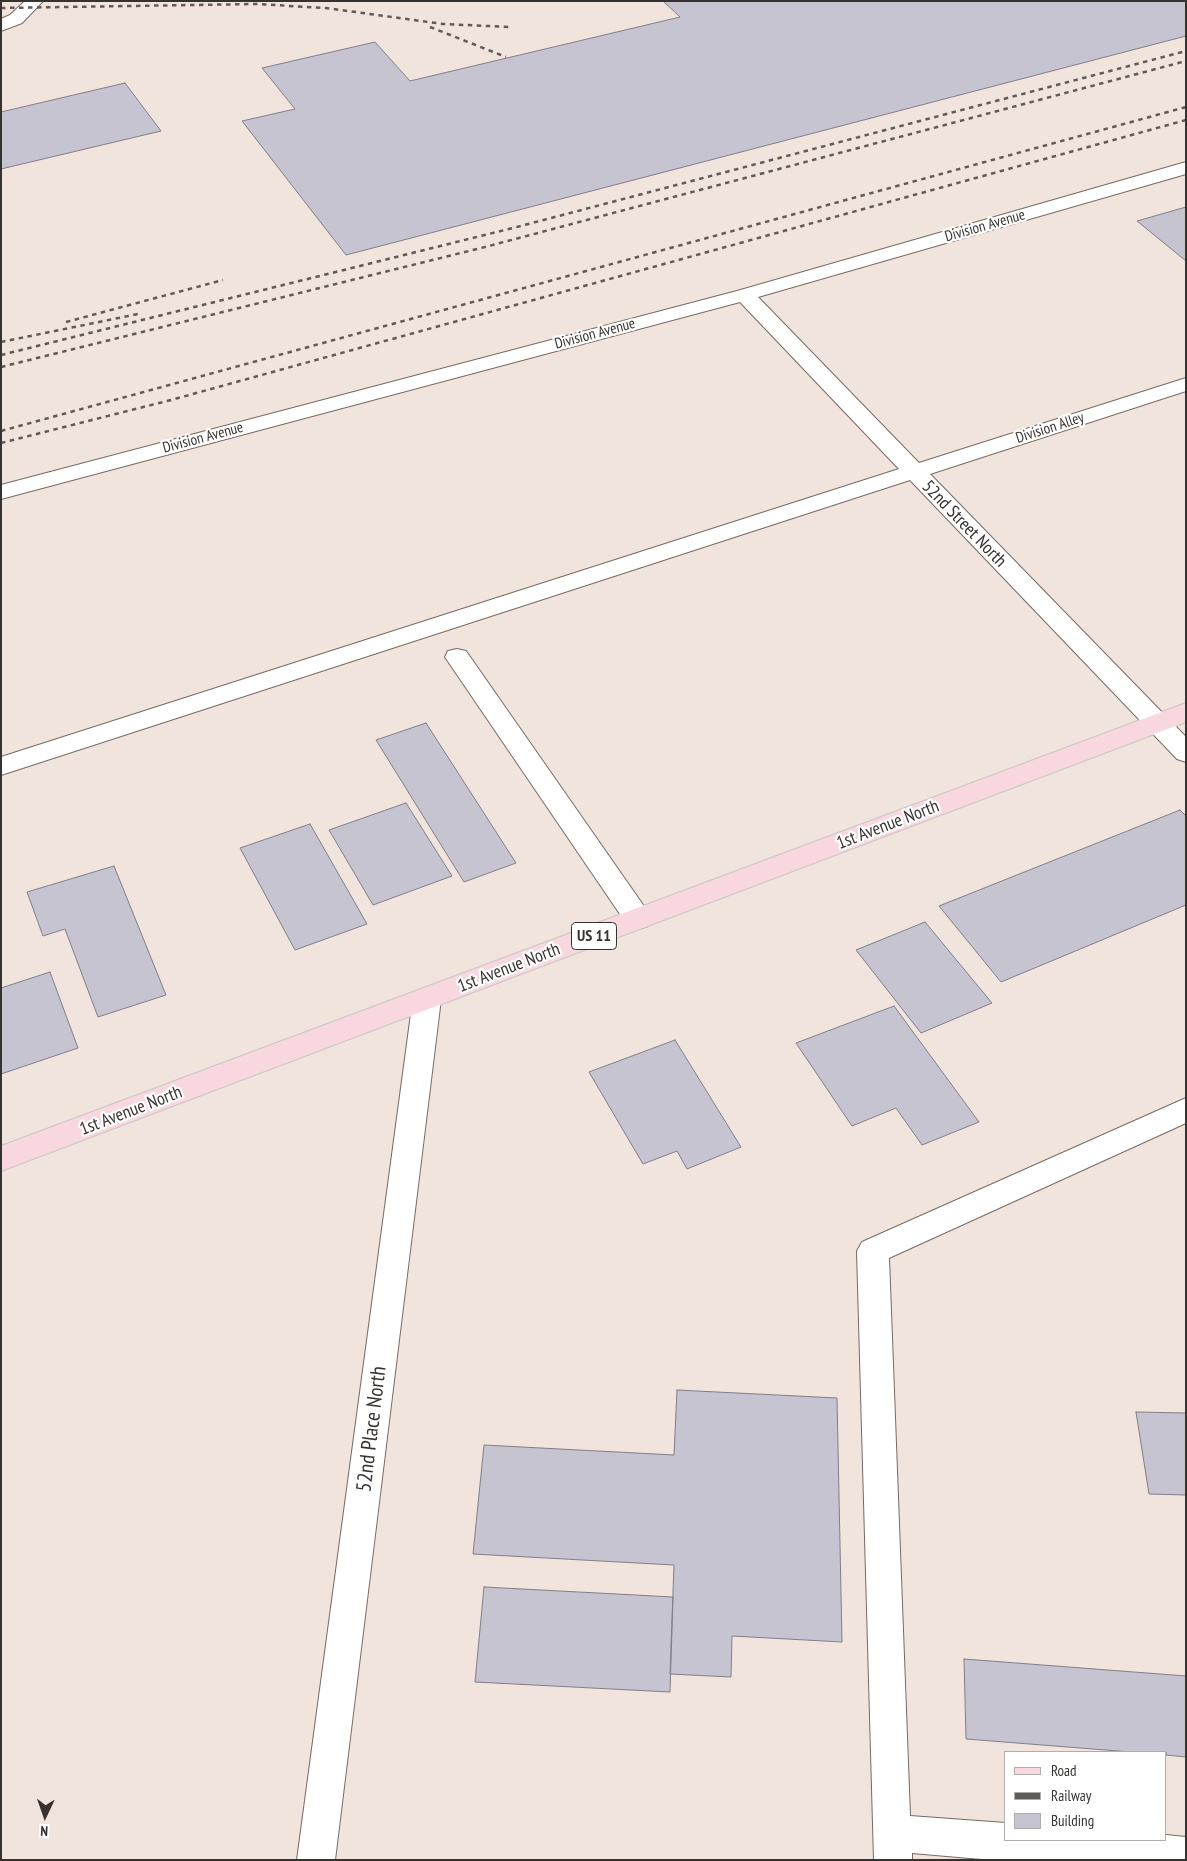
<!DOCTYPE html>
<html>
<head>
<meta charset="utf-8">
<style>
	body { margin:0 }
	#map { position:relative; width:1187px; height:1861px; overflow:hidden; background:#f0e4dc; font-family:"PT Sans Narrow",sans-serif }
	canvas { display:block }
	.frame { position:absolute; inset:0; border:2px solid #36322f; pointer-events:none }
	.legend { position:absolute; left:1004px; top:1751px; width:162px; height:90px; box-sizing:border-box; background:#fff; border:1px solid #afadac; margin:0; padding:6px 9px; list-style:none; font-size:15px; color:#36322f }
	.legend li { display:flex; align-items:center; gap:10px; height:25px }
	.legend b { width:25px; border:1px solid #afadac }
	.north { position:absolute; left:20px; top:1791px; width:50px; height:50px; -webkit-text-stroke:4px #fff; paint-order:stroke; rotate:183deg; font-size:14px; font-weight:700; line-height:20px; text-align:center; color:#36322f }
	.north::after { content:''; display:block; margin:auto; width:18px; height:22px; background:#36322f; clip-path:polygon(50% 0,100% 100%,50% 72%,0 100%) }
</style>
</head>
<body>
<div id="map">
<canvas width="1187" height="1861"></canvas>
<div class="frame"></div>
<ul class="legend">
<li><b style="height:6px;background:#f8d7df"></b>Road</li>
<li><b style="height:6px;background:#615b57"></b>Railway</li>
<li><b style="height:14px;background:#c5c4d0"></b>Building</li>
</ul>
<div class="north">N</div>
</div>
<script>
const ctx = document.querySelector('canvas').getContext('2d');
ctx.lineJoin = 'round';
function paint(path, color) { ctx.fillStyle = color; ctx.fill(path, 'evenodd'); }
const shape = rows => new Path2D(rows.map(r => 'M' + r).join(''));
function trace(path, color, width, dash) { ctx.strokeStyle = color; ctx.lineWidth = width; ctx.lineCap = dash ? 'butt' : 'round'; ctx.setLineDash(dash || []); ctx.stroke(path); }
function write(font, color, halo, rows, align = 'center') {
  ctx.font = font + ' "PT Sans Narrow",sans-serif'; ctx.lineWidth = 4.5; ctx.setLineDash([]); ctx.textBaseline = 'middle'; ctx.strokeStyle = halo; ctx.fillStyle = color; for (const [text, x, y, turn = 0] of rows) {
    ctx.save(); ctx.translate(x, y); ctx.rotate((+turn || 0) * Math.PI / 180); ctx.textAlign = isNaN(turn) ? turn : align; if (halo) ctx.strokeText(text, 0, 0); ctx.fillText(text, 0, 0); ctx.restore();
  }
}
const building = shape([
	[663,1,1186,1,1186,36,346,255,242,121,295,109,262,68,375,42,410,81,680,17,663,1],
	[125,83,161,131,1,169,1,112,125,83],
	[1186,207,1186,261,1137,221,1186,207],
	[426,723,516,863,464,882,376,740,426,723],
	[406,803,452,876,373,905,329,830,406,803],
	[1180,810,1186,816,1186,905,1001,982,939,906,1180,810],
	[310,824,367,924,295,950,240,848,310,824],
	[114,866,166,995,98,1017,65,929,43,936,27,892,114,866],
	[925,922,992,1003,921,1033,856,950,925,922],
	[50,972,78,1048,1,1074,1,988,50,972],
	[894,1006,979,1122,922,1145,896,1108,852,1126,796,1043,894,1006],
	[675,1040,741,1147,687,1169,677,1151,643,1164,589,1072,675,1040],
	[677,1390,837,1398,842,1642,732,1636,731,1677,670,1674,674,1565,473,1554,484,1445,674,1455,677,1390],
	[1136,1412,1186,1413,1186,1495,1149,1494,1136,1412],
	[484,1587,673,1597,670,1692,475,1682,484,1587],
	[964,1659,1186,1676,1186,1757,1166,1755,1166,1752,1131,1752,966,1739,964,1659]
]);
const minor = shape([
	[25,1,43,1,22,23,1,31,1,19,10,15,25,1],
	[1186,162,1186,174,758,297,919,463,1186,378,1186,391,930,474,1186,737,1186,762,1177,759,910,480,1,775,1,757,899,469,740,302,1,499,1,485,737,291,1186,162],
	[457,649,466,651,648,912,652,919,648,926,638,929,628,926,445,657,448,651,457,649],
	[427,988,437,991,441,999,335,1860,297,1860,413,999,417,991,427,988],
	[1186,1098,1186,1123,889,1258,910,1816,1006,1823,1006,1840,1166,1840,1166,1835,1186,1837,1186,1860,993,1860,912,1853,912,1860,874,1860,857,1251,862,1242,1186,1098]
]);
const major = shape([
	[1186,703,1186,722,1,1171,1,1146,1186,703]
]);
const rail = shape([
	[1,8,256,4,326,8,443,24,511,27],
	[430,27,506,57],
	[66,322,223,280],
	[1,342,138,314],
	[1,355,513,228,1186,51],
	[1,367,485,247,1186,61],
	[1,431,1186,107],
	[1,443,171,400,1186,120]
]);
const farStreetnames = [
	["Division Avenue",985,226,-16],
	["Division Avenue",595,334,-15],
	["Division Alley",1050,428,-18],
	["Division Avenue",203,438,-15]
];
const shields = [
	[594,936,45]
];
const shieldNames = [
	["US 11",594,936]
];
const streetNames = [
	["52nd Street North",964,524,46],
	["1st Avenue North",888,825,-21],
	["1st Avenue North",509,968,-21],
	["1st Avenue North",131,1111,-21]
];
const nearStreetnames = [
	["52nd Place North",372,1429,-83]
];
paint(building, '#c5c4d0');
trace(building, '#807e89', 1);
trace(minor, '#766b64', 2);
trace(major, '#c7c6c5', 2);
paint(minor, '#fff');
paint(major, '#f8d7df');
trace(rail, '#615b57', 2.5, [4.5, 4.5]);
write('15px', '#36322f', '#fff', farStreetnames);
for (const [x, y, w] of shields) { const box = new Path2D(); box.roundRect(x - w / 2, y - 13.5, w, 27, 4); ctx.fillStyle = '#fff'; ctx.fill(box); trace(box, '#36322f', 1); }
write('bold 16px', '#36322f', null, shieldNames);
write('18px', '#36322f', '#fff', streetNames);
write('21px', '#36322f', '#fff', nearStreetnames);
</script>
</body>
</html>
